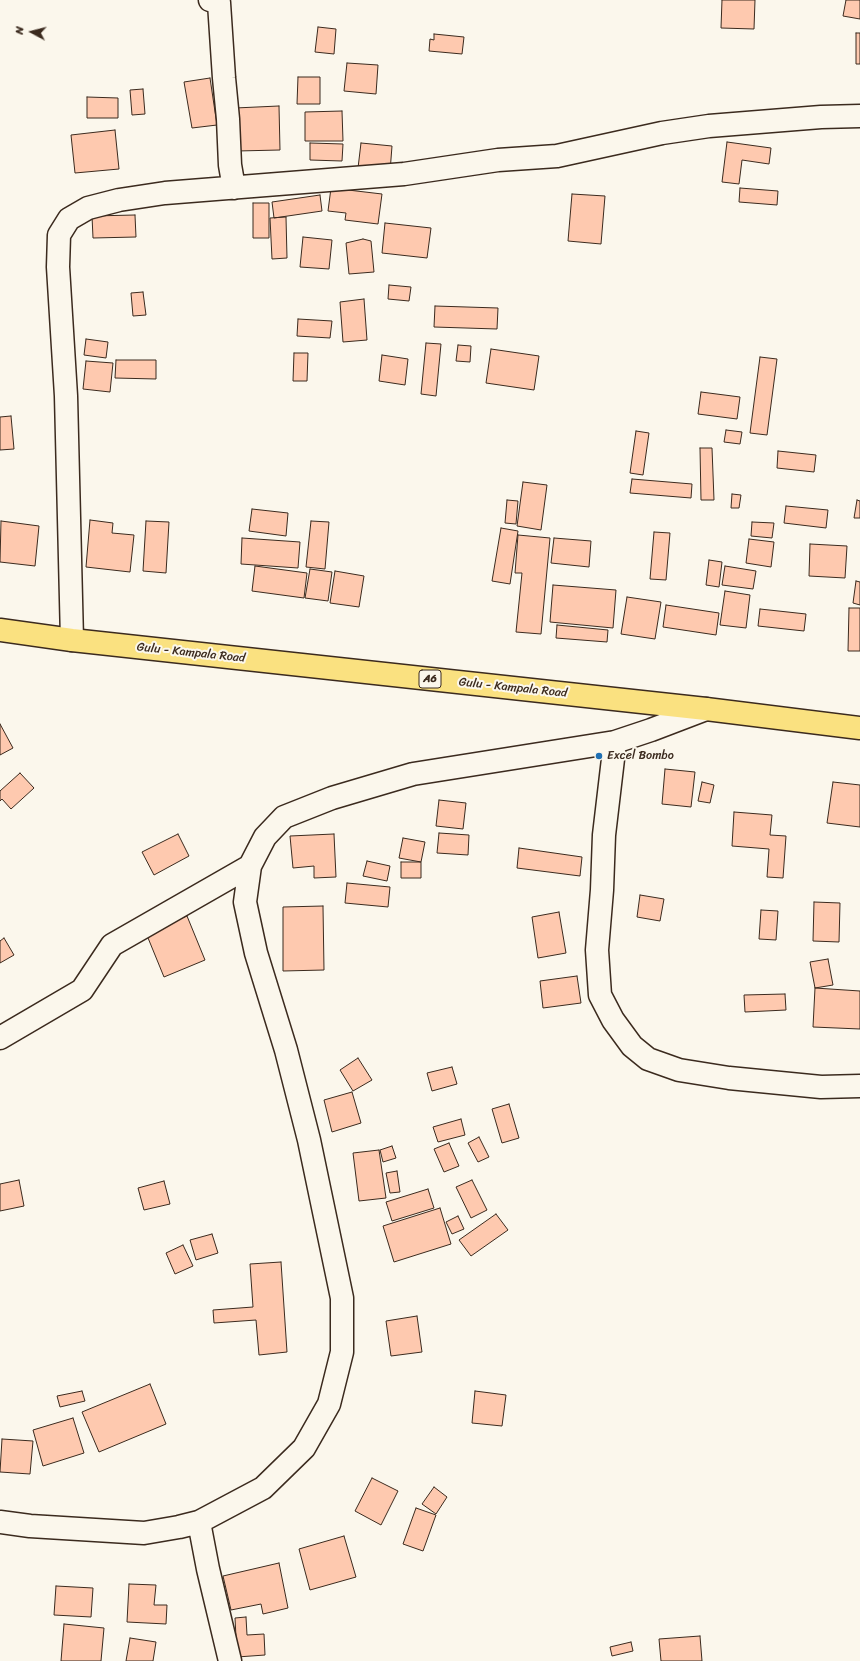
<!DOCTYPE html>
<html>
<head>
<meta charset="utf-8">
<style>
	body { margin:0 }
	#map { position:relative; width:860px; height:1661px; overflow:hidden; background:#fbf7ec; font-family:Sriracha,sans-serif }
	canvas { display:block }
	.north { position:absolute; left:12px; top:12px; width:40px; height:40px; -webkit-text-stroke:3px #fbf7ec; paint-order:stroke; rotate:277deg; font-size:11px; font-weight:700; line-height:16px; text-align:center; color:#3b2a1e }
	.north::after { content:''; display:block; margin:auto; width:14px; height:18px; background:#3b2a1e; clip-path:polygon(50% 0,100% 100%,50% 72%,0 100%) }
</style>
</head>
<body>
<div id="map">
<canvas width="860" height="1661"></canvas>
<div class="north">N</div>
</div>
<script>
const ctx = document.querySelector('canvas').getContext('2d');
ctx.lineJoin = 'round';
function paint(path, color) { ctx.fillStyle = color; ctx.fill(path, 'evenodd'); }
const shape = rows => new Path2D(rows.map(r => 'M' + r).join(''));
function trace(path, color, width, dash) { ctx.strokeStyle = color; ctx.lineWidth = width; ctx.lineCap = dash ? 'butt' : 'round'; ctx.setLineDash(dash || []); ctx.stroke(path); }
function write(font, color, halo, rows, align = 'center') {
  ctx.font = font + ' Sriracha,sans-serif'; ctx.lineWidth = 4; ctx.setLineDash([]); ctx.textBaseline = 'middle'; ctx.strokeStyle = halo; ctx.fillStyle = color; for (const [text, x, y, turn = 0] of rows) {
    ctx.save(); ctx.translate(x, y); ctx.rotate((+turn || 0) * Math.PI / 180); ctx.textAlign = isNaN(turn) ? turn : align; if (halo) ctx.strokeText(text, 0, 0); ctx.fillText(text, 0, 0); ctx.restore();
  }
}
const building = shape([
	[722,0,755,0,754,29,721,28,722,0],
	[846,0,860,0,860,19,843,16,846,0],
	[318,27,336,29,334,54,315,52,318,27],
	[856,33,860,33,860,64,856,64,856,33],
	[434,34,464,37,462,54,429,51,430,39,434,40,434,34],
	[347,63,378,65,376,94,344,91,347,63],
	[298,77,320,77,320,104,297,104,298,77],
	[210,78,217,125,192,128,184,82,210,78],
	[143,89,145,114,132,115,130,90,143,89],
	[87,97,118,98,118,118,87,118,87,97],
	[279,106,280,150,237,151,235,108,279,106],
	[342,111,343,141,305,141,305,112,342,111],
	[115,130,119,169,75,173,71,135,115,130],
	[727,142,771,148,769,164,742,160,739,184,722,182,727,142],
	[310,143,343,144,342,161,310,160,310,143],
	[361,143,392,146,390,172,358,168,361,143],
	[331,188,382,194,378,224,345,220,346,213,328,211,331,188],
	[740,188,778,191,777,205,739,202,740,188],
	[572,194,605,196,601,244,568,241,572,194],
	[320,195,322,211,274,218,272,202,320,195],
	[253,203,269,203,269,238,253,238,253,203],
	[135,215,136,237,93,238,92,216,135,215],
	[286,217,287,258,272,259,270,218,286,217],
	[385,223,431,228,427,258,382,253,385,223],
	[303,237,332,240,329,269,300,267,303,237],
	[363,239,371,241,374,272,349,274,346,243,363,239],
	[389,285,411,287,409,301,388,299,389,285],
	[143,292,146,315,133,316,131,293,143,292],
	[364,299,367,340,343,342,340,302,364,299],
	[435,306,498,308,497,329,434,327,435,306],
	[298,319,332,321,330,338,297,336,298,319],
	[86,339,108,342,106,358,84,355,86,339],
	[426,343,441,344,436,396,421,394,426,343],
	[458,345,471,346,470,362,456,361,458,345],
	[491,349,539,356,534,390,486,383,491,349],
	[294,353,308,353,307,381,293,381,294,353],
	[382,355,408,359,405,385,379,381,382,355],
	[760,357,777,359,767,435,750,433,760,357],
	[116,360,156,360,156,379,115,378,116,360],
	[86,361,113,363,110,392,83,389,86,361],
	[701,392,740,397,737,419,698,414,701,392],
	[11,416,14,449,0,450,0,417,11,416],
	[726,430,742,432,740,444,724,442,726,430],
	[636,431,649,433,643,475,630,473,636,431],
	[700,448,712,448,714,500,701,500,700,448],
	[778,451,816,455,814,472,777,468,778,451],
	[632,479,692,484,691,498,630,493,632,479],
	[523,482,547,485,541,530,517,526,523,482],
	[732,494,741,495,739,508,731,508,732,494],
	[507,500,518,501,516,524,505,523,507,500],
	[857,500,860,501,860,518,854,518,857,500],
	[786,506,828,510,826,528,784,523,786,506],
	[252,509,288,513,286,536,249,531,252,509],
	[90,520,113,523,112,533,134,535,130,572,86,567,90,520],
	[1,521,39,526,35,566,0,562,1,521],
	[146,521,169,522,166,573,143,571,146,521],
	[311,521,329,522,325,569,306,567,311,521],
	[752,522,774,523,772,538,751,536,752,522],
	[501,528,518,531,510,584,492,581,501,528],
	[654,532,670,533,666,580,650,579,654,532],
	[518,535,550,538,541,634,516,632,522,573,515,573,518,535],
	[242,538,300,542,298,568,241,564,242,538],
	[554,538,591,541,589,567,551,563,554,538],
	[749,539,774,542,771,567,746,563,749,539],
	[810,544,847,546,845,578,809,576,810,544],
	[709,560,722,562,719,587,706,585,709,560],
	[255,566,307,573,304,598,252,591,255,566],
	[725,566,756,571,753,589,722,585,725,566],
	[310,569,332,572,328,601,305,598,310,569],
	[335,571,364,576,359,607,330,603,335,571],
	[856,581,860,582,860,605,853,603,856,581],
	[553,585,616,590,613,628,550,622,553,585],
	[725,591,750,595,746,628,720,625,725,591],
	[627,597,661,602,655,639,621,634,627,597],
	[666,605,719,613,716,635,663,627,666,605],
	[849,608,860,608,860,651,848,651,849,608],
	[760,609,806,614,804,631,758,626,760,609],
	[557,625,608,630,607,642,556,638,557,625],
	[0,724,13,748,0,755,0,724],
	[665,769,695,772,691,807,662,804,665,769],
	[20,773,34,788,11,809,2,799,0,801,0,791,20,773],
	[702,782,714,785,710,803,698,801,702,782],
	[833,782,860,785,860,827,827,823,833,782],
	[439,800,466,803,463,829,436,826,439,800],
	[734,812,772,815,770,835,786,836,783,878,767,877,769,849,732,846,734,812],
	[439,833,469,835,468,855,437,853,439,833],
	[178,834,189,856,154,875,142,852,178,834],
	[334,834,336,877,314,878,314,866,293,868,290,836,334,834],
	[403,838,425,842,421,862,399,858,403,838],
	[519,848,582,857,580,876,517,868,519,848],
	[367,861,390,866,387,881,363,876,367,861],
	[401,862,421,862,421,878,401,878,401,862],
	[347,883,390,887,388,907,345,903,347,883],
	[640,895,664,899,660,921,637,917,640,895],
	[814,902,840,903,839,942,813,941,814,902],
	[323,906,324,970,283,971,283,907,323,906],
	[761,910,778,911,776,940,759,939,761,910],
	[559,912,566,953,538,958,532,917,559,912],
	[187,916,205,960,164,977,146,933,187,916],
	[4,938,14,955,0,963,0,941,4,938],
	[828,959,833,985,815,988,810,962,828,959],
	[577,976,581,1003,543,1008,540,981,577,976],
	[815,988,860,991,860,1029,813,1027,815,988],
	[785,994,786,1010,745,1012,744,995,785,994],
	[358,1058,372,1080,353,1091,340,1070,358,1058],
	[452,1067,457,1084,432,1091,427,1073,452,1067],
	[352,1092,361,1123,332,1132,324,1100,352,1092],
	[509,1104,519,1138,502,1143,492,1109,509,1104],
	[461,1119,465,1135,438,1142,433,1127,461,1119],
	[479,1137,489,1157,478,1162,468,1143,479,1137],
	[449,1143,459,1166,444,1172,434,1149,449,1143],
	[392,1146,396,1158,383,1162,380,1150,392,1146],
	[379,1150,386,1198,359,1201,353,1153,379,1150],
	[397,1171,400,1192,390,1193,386,1173,397,1171],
	[19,1180,24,1206,0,1211,0,1184,19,1180],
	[472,1180,487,1210,471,1218,456,1187,472,1180],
	[164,1181,170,1204,144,1210,138,1188,164,1181],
	[428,1189,434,1208,392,1221,386,1202,428,1189],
	[440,1208,451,1244,394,1262,383,1226,440,1208],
	[496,1214,508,1230,471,1256,459,1240,496,1214],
	[458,1216,464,1229,452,1234,446,1222,458,1216],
	[212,1234,218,1253,196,1260,190,1240,212,1234],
	[183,1245,193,1266,175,1274,166,1253,183,1245],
	[281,1262,287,1352,259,1355,256,1320,214,1323,213,1310,253,1307,250,1264,281,1262],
	[417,1316,422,1352,391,1356,386,1321,417,1316],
	[150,1384,166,1424,99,1452,82,1412,150,1384],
	[82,1391,85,1401,60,1407,57,1396,82,1391],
	[475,1391,506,1395,502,1426,472,1423,475,1391],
	[73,1418,84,1453,43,1466,33,1430,73,1418],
	[2,1439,33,1441,30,1474,0,1472,2,1439],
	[372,1478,398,1491,381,1525,355,1511,372,1478],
	[434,1487,447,1497,436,1514,422,1504,434,1487],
	[416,1508,436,1515,423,1551,403,1544,416,1508],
	[344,1536,356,1577,310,1590,299,1549,344,1536],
	[279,1563,288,1608,263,1614,261,1604,231,1610,223,1576,279,1563],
	[129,1584,156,1585,154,1605,167,1605,166,1624,127,1622,129,1584],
	[56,1586,93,1588,91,1617,54,1615,56,1586],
	[246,1617,247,1635,264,1634,265,1655,237,1657,235,1618,246,1617],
	[64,1624,104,1628,101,1661,61,1661,64,1624],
	[700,1636,702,1661,661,1661,659,1639,700,1636],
	[130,1638,156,1642,153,1661,126,1661,130,1638],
	[631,1642,633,1651,612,1656,610,1647,631,1642]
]);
const street = shape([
	[210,0,219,3,224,78,228,119,230,165,234,188],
	[72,640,66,396,58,267,59,235,69,219,88,208,119,200,165,193,404,174,498,160,557,156,662,133,709,126,821,117,860,116],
	[615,742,604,835,602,890,597,950,600,995,613,1020,632,1046,648,1059,679,1070,729,1078,821,1087,860,1086],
	[0,1038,82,990,112,945,250,866],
	[0,1522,30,1526,144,1533,179,1527,199,1522,263,1488,304,1448,329,1404,342,1352,342,1298,309,1140,286,1050,256,953,245,902,250,866,265,837,284,817,332,798,413,774,615,742,651,730,706,709],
	[199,1522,208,1569,230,1661]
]);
const primary = shape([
	[0,630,72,640,706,709,860,728]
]);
const markers = [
	[599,756,4,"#1f6fb2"]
];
const shields = [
	[430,679,22]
];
const shieldNames = [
	["A6",430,679]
];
const streetNames = [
	["Gulu - Kampala Road",191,653,6],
	["Gulu - Kampala Road",513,688,6]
];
const poiNames = [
	["Excel Bombo",607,756]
];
paint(building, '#fec9af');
trace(building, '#3b2a1e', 1);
trace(street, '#3b2a1e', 25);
trace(primary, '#3b2a1e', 25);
trace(street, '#fbf7ec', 22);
trace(primary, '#fae180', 22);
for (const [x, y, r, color] of markers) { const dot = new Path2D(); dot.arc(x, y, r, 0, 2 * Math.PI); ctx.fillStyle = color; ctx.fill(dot); trace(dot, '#fbf7ec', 1.5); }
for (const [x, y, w] of shields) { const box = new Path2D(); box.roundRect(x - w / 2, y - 9, w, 18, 3); ctx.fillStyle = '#fbf7ec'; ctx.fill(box); trace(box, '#3b2a1e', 1); }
write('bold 11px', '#3b2a1e', null, shieldNames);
write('12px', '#3b2a1e', '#fbf7ec', streetNames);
write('12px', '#3b2a1e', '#fbf7ec', poiNames, 'left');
</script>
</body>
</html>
